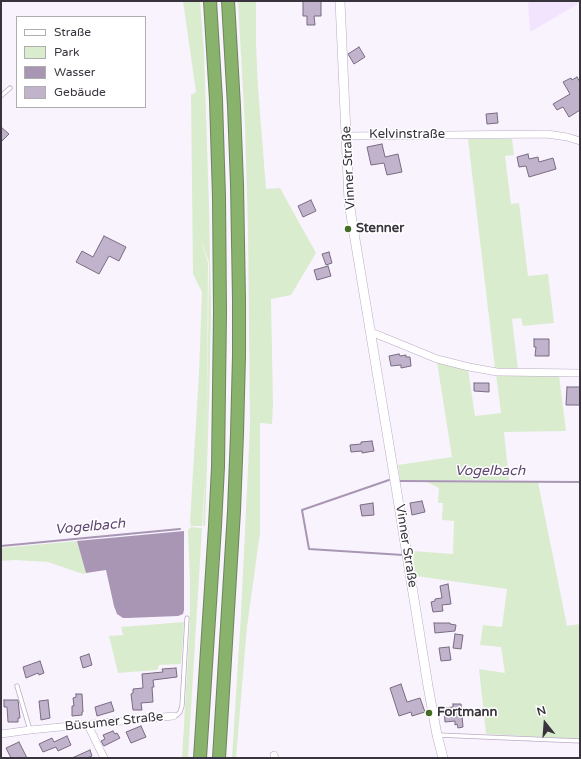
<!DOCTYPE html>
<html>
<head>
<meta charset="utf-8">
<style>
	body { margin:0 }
	#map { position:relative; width:581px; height:759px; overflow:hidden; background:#f9f3fe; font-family:"Varela Round",sans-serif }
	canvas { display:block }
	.frame { position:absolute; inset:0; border:2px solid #39333d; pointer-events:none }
	.legend { position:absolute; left:16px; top:16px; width:130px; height:92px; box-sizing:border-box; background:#fff; border:1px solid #b0adb1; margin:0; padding:5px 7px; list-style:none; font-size:12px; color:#39333d }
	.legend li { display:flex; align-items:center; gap:8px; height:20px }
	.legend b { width:20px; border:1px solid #b0adb1 }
	.north { position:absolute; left:525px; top:703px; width:40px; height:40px; -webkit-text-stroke:3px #fff; paint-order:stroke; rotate:343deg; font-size:11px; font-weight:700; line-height:16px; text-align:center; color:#39333d }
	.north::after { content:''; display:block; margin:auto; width:14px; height:18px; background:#39333d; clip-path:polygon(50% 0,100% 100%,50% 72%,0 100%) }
</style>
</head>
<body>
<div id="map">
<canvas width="581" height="759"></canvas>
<div class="frame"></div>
<ul class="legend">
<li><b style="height:5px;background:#fff"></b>Straße</li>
<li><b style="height:11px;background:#daecce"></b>Park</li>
<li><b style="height:11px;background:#a896b4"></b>Wasser</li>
<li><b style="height:11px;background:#c2b3cc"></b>Gebäude</li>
</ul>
<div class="north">N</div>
</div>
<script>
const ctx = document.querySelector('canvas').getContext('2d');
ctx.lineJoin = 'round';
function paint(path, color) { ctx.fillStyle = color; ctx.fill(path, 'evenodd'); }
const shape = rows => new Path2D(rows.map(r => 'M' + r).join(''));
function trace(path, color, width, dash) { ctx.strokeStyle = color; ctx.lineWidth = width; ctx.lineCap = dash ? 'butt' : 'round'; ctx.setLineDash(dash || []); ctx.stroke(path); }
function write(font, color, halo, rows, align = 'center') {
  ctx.font = font + ' "Varela Round",sans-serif'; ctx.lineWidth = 3; ctx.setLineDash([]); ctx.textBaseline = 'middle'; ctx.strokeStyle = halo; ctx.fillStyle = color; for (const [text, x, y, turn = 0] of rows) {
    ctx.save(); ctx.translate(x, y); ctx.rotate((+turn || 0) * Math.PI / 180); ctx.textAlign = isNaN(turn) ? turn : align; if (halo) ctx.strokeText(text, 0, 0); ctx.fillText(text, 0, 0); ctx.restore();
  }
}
const built = shape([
	[528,1,580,1,580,3,530,32]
]);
const green = shape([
	[183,1,200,1,204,53,209,206,211,314,209,405,205,526,203,526,205,478,202,526,191,526,190,521,199,374,202,292,193,274,191,95,196,92],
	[201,226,202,243,209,262,207,410,205,469,207,404,208,262,202,244],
	[238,1,256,1,256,44,258,87,266,189,280,188,316,253,291,295,271,299,273,404,272,424,260,423,260,533,247,627,236,758,232,758,241,614,250,426,248,232,245,127],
	[468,139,512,139,514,155,505,156,511,204,519,203,528,276,548,274,554,323,523,326,521,318,512,319,518,369,495,368],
	[437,362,468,369,475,416,501,413,496,374,559,376,566,431,504,432,509,480,400,480,398,465,452,457],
	[427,482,538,482,567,626,580,624,580,739,486,734,479,669,505,673,501,647,480,645,483,625,502,627,507,589,416,576,412,551,453,554,454,521,442,520,443,503,438,503,439,488],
	[191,527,202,528,188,758,182,758,190,622,190,580,188,530],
	[77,541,86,573,83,574,48,562,14,560,1,561,1,548],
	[184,622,181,664,159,665,157,670,118,673,109,636,123,635,121,627]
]);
const water = shape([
	[400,480,580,481,580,483,400,482],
	[184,531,184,610,183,614,178,616,127,618,123,618,117,614,114,606,106,570,86,573,77,541]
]);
const stream = shape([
	[302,510,309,549,403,555],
	[302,510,389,480],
	[1,546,180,529]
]);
const building = shape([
	[303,1,321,1,321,16,314,16,315,25,307,25,307,16,303,16,303,1],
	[359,47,365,57,354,64,348,54,359,47],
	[577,77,580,82,580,110,569,117,563,107,557,110,553,104,570,94,563,82,571,78,572,80,577,77],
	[497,113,498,123,487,124,486,114,497,113],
	[1,127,9,134,1,142,1,127],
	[382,144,385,157,398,154,402,172,387,175,384,163,371,165,367,147,382,144],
	[528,154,529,159,538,157,539,162,553,158,556,169,529,177,526,166,519,167,517,157,528,154],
	[311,200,316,211,303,217,298,206,311,200],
	[104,236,126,247,119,261,109,256,99,274,76,262,82,251,93,257,104,236],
	[329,252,332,263,326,265,322,254,329,252],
	[328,266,331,276,317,280,314,270,328,266],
	[534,339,549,339,549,356,535,356,536,347,534,347,534,339],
	[399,354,400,356,406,355,406,357,410,357,411,366,401,368,401,365,391,366,389,356,399,354],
	[474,383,489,383,489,392,474,391,474,383],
	[567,387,580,387,580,405,566,405,567,387],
	[372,441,374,451,362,453,362,451,351,452,350,445,361,444,361,442,372,441],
	[422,501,425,512,412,515,410,503,422,501],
	[373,503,374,515,362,516,360,505,373,503],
	[448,584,451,604,442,605,443,611,433,612,431,602,435,601,435,599,442,598,440,586,448,584],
	[434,623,450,623,450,624,456,625,455,631,435,633,434,623],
	[455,634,463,635,461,649,453,648,455,634],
	[449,647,451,660,441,661,439,648,449,647],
	[89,654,92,665,83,668,80,657,89,654],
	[40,661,44,673,39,675,38,673,26,678,23,667,40,661],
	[176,668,177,677,153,680,154,687,152,687,153,702,141,703,142,710,133,710,131,694,133,693,133,689,143,688,142,674,163,672,162,669,176,668],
	[401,684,407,702,420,698,425,712,412,716,411,712,399,716,390,688,401,684],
	[76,694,82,694,83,712,82,712,82,715,72,716,72,706,74,706,73,698,76,697,76,694],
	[4,700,18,700,20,718,18,718,18,722,8,722,7,707,4,707,4,700],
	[48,700,50,718,41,720,39,701,48,700],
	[111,702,114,711,97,716,95,707,111,702],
	[453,704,461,704,463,727,458,728,457,724,455,725,455,721,445,722,444,708,453,707,453,704],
	[141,726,146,737,131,743,126,732,141,726],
	[113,731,115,734,117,733,120,738,104,746,101,741,105,739,103,735,113,731],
	[67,736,71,745,58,751,56,747,43,752,39,744,52,738,54,742,67,736],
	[19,742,27,758,11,758,6,748,19,742],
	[90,750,92,756,87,758,72,758,90,750]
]);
const lane = shape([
	[1,96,10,88],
	[17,686,30,730],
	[173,716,177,715,180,712,182,706,187,618],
	[438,735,580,741]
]);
const street = shape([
	[347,136,547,134,567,137,580,141],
	[371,333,376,334,437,359,469,367,497,372,580,373],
	[88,725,104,758],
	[1,734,30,730,173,716],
	[274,755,275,758]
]);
const secondary = shape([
	[340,1,349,201,351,215,396,487,428,686,437,735,443,758]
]);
const highway = shape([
	[200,758,215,526,218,467,220,312,219,197,216,100,210,1],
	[219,758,234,511,237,434,239,356,239,299,237,184,234,106,228,1]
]);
const markers = [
	[348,229,4,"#466d28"],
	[429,713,4,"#466d28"]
];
const streetNames = [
	["Kelvinstraße",407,135],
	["Vinner Straße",349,168,-93],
	["Vinner Straße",406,546,81],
	["Büsumer Straße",114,722,-6]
];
const poiNames = [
	["Stenner",356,229],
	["Fortmann",437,713]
];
const waterNames = [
	["Vogelbach",490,471],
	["Vogelbach",90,527,-5]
];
paint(built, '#f3e4fe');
paint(green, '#daecce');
paint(water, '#a896b4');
trace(stream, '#a896b4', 2);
paint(building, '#c2b3cc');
trace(building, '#796b82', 1);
trace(lane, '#baabc5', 5);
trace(street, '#baabc5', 8);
trace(secondary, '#baabc5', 10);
trace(highway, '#6d865c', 14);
trace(lane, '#fff', 3.5);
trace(street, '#fff', 7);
trace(secondary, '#fff', 9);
trace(highway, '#89b36c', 12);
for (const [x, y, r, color] of markers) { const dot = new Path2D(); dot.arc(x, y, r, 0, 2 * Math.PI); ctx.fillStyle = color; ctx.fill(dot); trace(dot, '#fff', 1.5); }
write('13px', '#39333d', '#fff', streetNames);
write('bold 13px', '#39333d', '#fff', poiNames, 'left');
write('italic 14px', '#614672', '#fff', waterNames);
</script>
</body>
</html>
